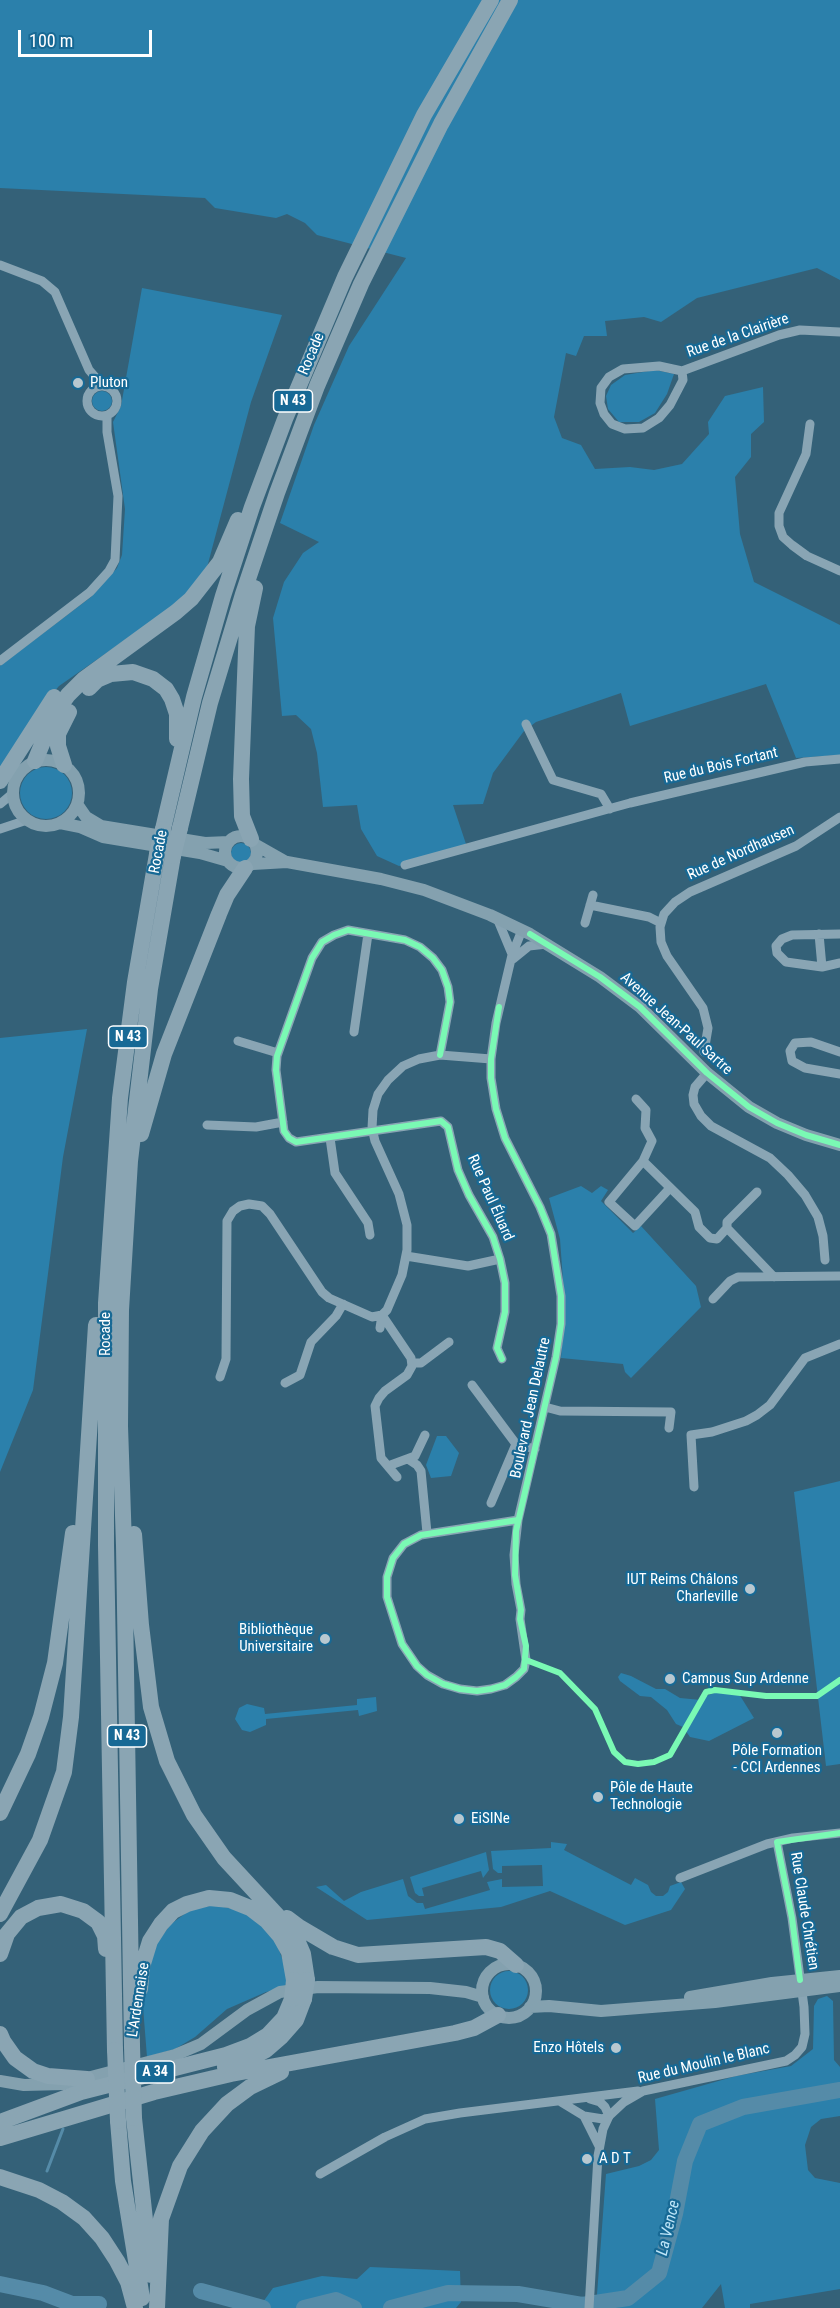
<!DOCTYPE html>
<html>
<head>
<meta charset="utf-8">
<style>
	body { margin:0 }
	#map { position:relative; width:840px; height:2308px; overflow:hidden; background:#346178; font-family:"Roboto Condensed",sans-serif }
	canvas { display:block }
	.scale { position:absolute; left:18px; top:30px; width:134px; height:27px; box-sizing:border-box; border:3px solid #fff; border-top:0; padding-left:8px; font-size:18px; line-height:21px; white-space:nowrap; color:#fff; -webkit-text-stroke:4px #176995; paint-order:stroke }
</style>
</head>
<body>
<div id="map">
<canvas width="840" height="2308"></canvas>
<div class="scale">100 m</div>
</div>
<script>
const ctx = document.querySelector('canvas').getContext('2d');
ctx.lineJoin = 'round';
function paint(path, color) { ctx.fillStyle = color; ctx.fill(path, 'evenodd'); }
const shape = rows => new Path2D(rows.map(r => 'M' + r).join(''));
function trace(path, color, width, dash) { ctx.strokeStyle = color; ctx.lineWidth = width; ctx.lineCap = dash ? 'butt' : 'round'; ctx.setLineDash(dash || []); ctx.stroke(path); }
function write(font, color, halo, rows, align = 'center') {
  ctx.font = font + ' "Roboto Condensed",sans-serif'; ctx.lineWidth = 4.5; ctx.setLineDash([]); ctx.textBaseline = 'middle'; ctx.strokeStyle = halo; ctx.fillStyle = color; for (const [text, x, y, turn = 0] of rows) {
    ctx.save(); ctx.translate(x, y); ctx.rotate((+turn || 0) * Math.PI / 180); ctx.textAlign = isNaN(turn) ? turn : align; if (halo) ctx.strokeText(text, 0, 0); ctx.fillText(text, 0, 0); ctx.restore();
  }
}
const green = shape([
	[0,0,840,0,840,280,817,268,697,298,661,322,644,317,605,321,607,336,584,336,576,356,566,353,554,417,562,438,581,445,595,469,630,467,654,470,682,464,709,434,708,422,725,396,763,387,764,422,751,434,751,457,735,477,740,534,754,582,840,625,840,755,796,758,766,684,630,726,621,693,536,722,524,731,493,773,483,804,453,805,468,850,399,866,377,856,361,829,357,805,323,807,317,753,311,729,296,715,282,716,273,618,284,582,303,553,319,542,280,523,314,425,349,346,406,258,317,235,305,223,287,214,276,218,215,208,205,198,0,188],
	[142,288,282,315,251,402,205,575,188,596,59,686,47,700,0,777,0,666,91,597,117,568,122,555,125,509,113,422,121,406],
	[655,370,674,374,667,394,655,413,639,422,619,422,608,409,606,396,611,385,625,375],
	'92 401a10 10 0 1 1 20 0a10 10 0 1 1-20 0Z',
	'20 793a26 26 0 1 1 52 0a26 26 0 1 1-52 0Z',
	'231 853a10 10 0 1 1 20 0a10 10 0 1 1-20 0Z',
	[87,1029,63,1157,33,1390,0,1472,0,1038],
	[581,1186,592,1193,601,1186,608,1190,601,1201,633,1233,641,1226,696,1286,701,1307,631,1378,625,1372,623,1364,561,1358,565,1308,560,1239,549,1198],
	[437,1436,446,1436,459,1453,451,1476,431,1478,426,1465],
	[840,1481,840,1764,826,1766,794,1492],
	[621,1673,631,1676,656,1689,665,1689,680,1698,701,1700,706,1696,717,1692,739,1694,754,1718,709,1741,690,1737,683,1727,676,1724,667,1710,651,1697,640,1696,620,1681,618,1677],
	[376,1697,377,1711,359,1716,358,1710,266,1719,266,1725,250,1732,242,1730,235,1719,239,1708,247,1704,264,1708,265,1714,357,1705,357,1699],
	[551,1842,567,1844,564,1850,631,1885,635,1878,648,1885,651,1892,656,1896,663,1896,668,1892,670,1886,681,1882,685,1889,671,1910,625,1925,550,1891,501,1907,367,1920,316,1887,326,1885,344,1901,361,1892,403,1879,408,1896,417,1903,423,1903,425,1909,490,1890,487,1882,502,1879,502,1887,543,1886,542,1865,502,1866,502,1873,498,1873,493,1869,491,1851,551,1848],
	[486,1852,489,1870,483,1878,481,1871,422,1888,424,1896,419,1896,415,1893,410,1877],
	[214,1905,238,1910,260,1922,276,1941,284,1964,287,1977,285,1988,266,1992,227,2009,195,2037,175,2049,147,2057,143,2007,150,1964,157,1943,171,1924,190,1910],
	'490 1990a19 19 0 1 1 38 0a19 19 0 1 1-38 0Z',
	[827,1996,833,2001,834,2060,840,2067,840,2116,821,2119,811,2127,805,2145,808,2170,815,2178,840,2183,840,2289,750,2304,750,2308,725,2308,721,2284,702,2308,596,2308,606,2174,639,2166,651,2160,659,2150,655,2099,736,2076,791,2066,813,2049,814,2006,818,1999],
	[370,2267,460,2271,461,2302,456,2308,252,2308,263,2302,273,2288,322,2276,357,2279]
]);
const stream = shape([
	[47,2171,63,2129]
]);
const river = shape([
	[0,2284,43,2293,72,2304,99,2304],
	[201,2291,263,2308],
	[304,2308,336,2300,354,2308],
	[391,2308,448,2293,518,2294,582,2305,628,2298,659,2273,675,2214,685,2161,700,2124,743,2107,840,2090]
]);
const street = shape([
	[0,265,42,281,55,292,89,370,103,386],
	[682,371,683,380,670,405,659,418,643,428,625,429,612,424,604,414,600,403,601,388,609,377,623,369,659,366,682,371,779,335,800,330,840,332],
	'87 401a15 15 0 1 1 30 0a15 15 0 1 1-30 0Z',
	[810,424,806,454,779,513,779,526,783,537,792,545,807,556,840,571],
	[0,661,90,592,109,571,115,560,118,496,107,432,107,416],
	[526,724,553,780,601,794,610,809],
	[0,804,12,794],
	[0,829,27,820],
	[405,865,630,803,805,762,840,759],
	[590,905,649,917,661,923],
	[497,918,512,954],
	[585,923,593,895],
	[819,934,822,967],
	[840,934,792,935,782,939,776,946,777,953,786,962,822,967,840,963],
	[513,959,529,946,547,944],
	[354,1032,368,934],
	[238,1041,278,1053],
	[704,1052,708,1028,703,1008,667,956,661,942,660,927,664,914,675,902,690,892,796,846,840,817],
	[840,1052,811,1042,795,1043,790,1051,792,1061,805,1068,840,1074],
	[440,1055,450,1002,448,987,442,970,433,958,420,947,405,940,348,930,334,935,322,942,312,958,277,1056,276,1070,284,1131,289,1138,296,1142,441,1121,448,1127,458,1170,469,1195,493,1237,500,1259,505,1283,505,1312,497,1348,502,1359],
	[707,1073,695,1087,693,1095,694,1104,701,1116,711,1126,770,1158,788,1175,805,1195,818,1217,823,1236,825,1260],
	[636,1099,646,1110,645,1128,652,1141,643,1161,609,1202,635,1226,670,1188],
	[207,1125,256,1127,283,1122],
	[330,1138,335,1173,368,1223,370,1235],
	[643,1161,695,1212,699,1227,710,1238,717,1239,727,1228,774,1277],
	[727,1228,727,1222,757,1192],
	[406,1256,468,1266,500,1259],
	[713,1299,730,1281,738,1277,840,1276],
	[380,1328,382,1315,387,1310,402,1275,407,1250,407,1225,399,1194,375,1141,372,1128,373,1110,378,1094,388,1080,403,1066,419,1059,440,1055,491,1059],
	[412,1363,421,1363,449,1342],
	[220,1377,226,1359,227,1221,233,1211,240,1206,249,1204,262,1206,270,1214,322,1292,329,1298,372,1317,382,1315,411,1358,412,1366,407,1375,385,1391,379,1398,375,1406,381,1458,397,1477],
	[285,1383,300,1375,311,1342,336,1316,343,1304],
	[472,1385,516,1444,535,1449],
	[545,1407,560,1411,671,1412,669,1428],
	[408,1459,417,1465,421,1471,427,1533],
	[388,1466,415,1456,425,1435],
	[694,1487,691,1435,712,1432,746,1421,757,1415,770,1405,805,1358,840,1344],
	[491,1503,516,1444],
	[518,1520,421,1535,404,1544,393,1558,387,1577,387,1597,402,1644,417,1666,427,1675,443,1684,460,1689,477,1691,491,1689,505,1685,516,1677,524,1669,526,1660,520,1619,521,1610,516,1584,514,1555,518,1520,556,1357,561,1324,561,1296,551,1234,540,1207,505,1138,496,1109,491,1078,491,1059,496,1023,512,955,522,930],
	[680,1878,767,1844,793,1838,840,1833],
	[561,2102,584,2116,603,2119,609,2116,605,2107,600,2102,590,2099],
	[584,2116,599,2146],
	[320,2174,385,2137,425,2119,460,2113,638,2091],
	[589,2308,598,2156,603,2129,609,2116,624,2102,643,2091,786,2061,795,2055,802,2047,805,2034,804,2007,792,1918,777,1842]
]);
const secondary = shape([
	'13 793a33 33 0 1 1 66 0a33 33 0 1 1-66 0Z',
	[77,804,86,817,101,826,205,843,229,842],
	[60,823,80,827,103,837,200,853,228,861],
	'225 852a16 16 0 1 1 32 0a16 16 0 1 1-32 0Z',
	[256,845,286,862],
	[253,864,287,862,381,879,424,890,490,915,530,934,600,977,640,1007,707,1073,749,1107,777,1123,806,1135,840,1145],
	'482 1991a27 27 0 1 1 54 0a27 27 0 1 1-54 0Z',
	[690,1997,772,1983,840,1976],
	[530,2007,549,2006,601,2011,715,2002,840,1986],
	[0,2081,24,2085,64,2084,175,2055,201,2044,247,2010,280,1992,318,1987,430,1988,466,1992,483,1997]
]);
const highway = shape([
	[89,688,97,680,111,674,133,672,153,679,166,689,172,699,177,714,177,739],
	[35,761,55,713,68,695,84,679,176,612,191,599,220,562,238,520],
	[64,765,58,746,58,734,69,712],
	[0,781,54,697],
	[180,828,210,703,243,594,277,493,317,386,361,284,441,124,510,0],
	[163,829,194,697,223,596,252,507,285,419,345,277,424,115,491,0],
	[251,839,242,816,241,779,247,626,255,588],
	[141,1134,164,1054,219,914,227,895,245,868],
	[134,1534,141,1625,151,1707,167,1761,194,1815,224,1858,287,1926,297,1940,303,1954,307,1980],
	[0,1813,28,1754,41,1717,55,1663,73,1533],
	[0,1914,40,1840,64,1772,71,1717,96,1325],
	[287,1918,299,1927,333,1947,358,1955,486,1947,500,1951,516,1965],
	[0,1954,7,1934,21,1917,38,1908,61,1904,83,1911,98,1922,105,1936,106,1949],
	[140,1989,142,1967,150,1941,161,1924,173,1911,187,1904,209,1898,230,1900,250,1908,267,1921,280,1936,289,1952,294,1980],
	[0,2034,3,2041,15,2058,33,2071,48,2076,87,2079],
	[132,2046,124,1545,120,1426,121,1310,130,1161,150,989,173,856],
	[115,2050,106,1545,106,1303,120,1098,135,982,157,854],
	[225,2067,242,2062,266,2050,281,2037,296,2020,304,1999],
	[134,2118,151,2275],
	[118,2121,123,2181,142,2298],
	[0,2122,81,2092,226,2055,250,2046,268,2035,284,2018,292,1999],
	[0,2138,154,2092,231,2074,455,2033,474,2028,498,2015],
	[0,2177,39,2190,62,2202,84,2218,102,2238,117,2261,128,2282,135,2308],
	[157,2308,161,2219,180,2166,202,2131,227,2104,250,2087,281,2072]
]);
const highwayBridge = shape([
	[157,854,163,829],
	[173,856,180,828],
	[292,1999,294,1980],
	[304,1999,307,1980],
	[132,2046,134,2118],
	[115,2050,118,2121]
]);
const cycleway = shape([
	[530,934,600,977,640,1007,707,1073,749,1107,777,1123,806,1135,840,1145],
	[499,1007,491,1059,491,1078,496,1109,505,1138,540,1207,551,1234,561,1296,561,1324,556,1357,516,1531,515,1575,521,1610,520,1619,526,1646,524,1669,516,1677,505,1685,491,1689,477,1691,460,1689,443,1684,427,1675,417,1666,402,1644,387,1597,387,1577,393,1558,404,1544,421,1535,518,1520],
	[440,1055,450,1002,448,987,442,970,433,958,420,947,405,940,348,930,334,935,322,942,312,958,277,1056,276,1070,284,1131,289,1138,296,1142,441,1121,448,1127,458,1170,469,1195,493,1237,500,1259,505,1283,505,1312,497,1348,502,1359],
	[526,1660,560,1673,595,1709,614,1752,625,1762,638,1764,654,1762,670,1755,706,1692,715,1690,766,1696,817,1696,840,1680],
	[800,1980,792,1918,777,1842,840,1833]
]);
const markers = [
	[78,383,6,"#b8c8d0"],
	[750,1589,6,"#b8c8d0"],
	[325,1639,6,"#b8c8d0"],
	[670,1679,6,"#b8c8d0"],
	[777,1733,6,"#b8c8d0"],
	[598,1797,6,"#b8c8d0"],
	[459,1819,6,"#b8c8d0"],
	[616,2048,6,"#b8c8d0"],
	[587,2159,6,"#b8c8d0"]
];
const shields = [
	[293,401,39],
	[128,1037,39],
	[127,1736,39],
	[155,2072,39]
];
const shieldNames = [
	["N 43",293,401],
	["N 43",128,1037],
	["N 43",127,1736],
	["A 34",155,2072]
];
const streetNames = [
	["Rue de la Clairière",738,336,-19],
	["Rocade",312,354,-67],
	["Rue du Bois Fortant",721,766,-13],
	["Rocade",159,852,-79],
	["Rue de Nordhausen",741,853,-24],
	["Avenue Jean-Paul Sartre",676,1024,42],
	["Rue Paul Éluard",490,1198,66],
	["Rocade",106,1334,-90],
	["Boulevard Jean Delautre",531,1408,-78],
	["Rue Claude Chrétien",804,1911,81],
	["L'Ardennaise",139,2000,-81],
	["Rue du Moulin le Blanc",704,2064,-13]
];
const poiNames = [
	["Pluton",90,383],
	["IUT Reims Châlons",738,1580,"right"],
	["Charleville",738,1597,"right"],
	["Bibliothèque",313,1630,"right"],
	["Universitaire",313,1647,"right"],
	["Campus Sup Ardenne",682,1679],
	["Pôle Formation",777,1751,"center"],
	["- CCI Ardennes",777,1768,"center"],
	["Pôle de Haute",610,1788],
	["Technologie",610,1805],
	["EiSINe",471,1819],
	["Enzo Hôtels",604,2048,"right"],
	["A D T",599,2159]
];
const waterNames = [
	["La Vence",669,2228,-77]
];
paint(green, '#2b80ab');
trace(stream, '#558ba8', 3);
trace(river, '#558ba8', 16);
trace(street, '#89a5b4', 9);
trace(secondary, '#84a1af', 12);
trace(highway, '#8aa5b3', 16);
trace(highwayBridge, '#8aa5b3', 16);
trace(cycleway, '#7af9b4', 6);
for (const [x, y, r, color] of markers) { const dot = new Path2D(); dot.arc(x, y, r, 0, 2 * Math.PI); ctx.fillStyle = color; ctx.fill(dot); trace(dot, '#176995', 2); }
for (const [x, y, w] of shields) { const box = new Path2D(); box.roundRect(x - w / 2, y - 11, w, 22, 4.5); ctx.fillStyle = '#176995'; ctx.fill(box); trace(box, '#fff', 1.5); }
write('bold 14px', '#fff', null, shieldNames);
write('15px', '#fff', '#176995', streetNames);
write('15px', '#fff', '#176995', poiNames, 'left');
write('italic 16px', '#bfe6f9', '#176995', waterNames);
</script>
</body>
</html>
